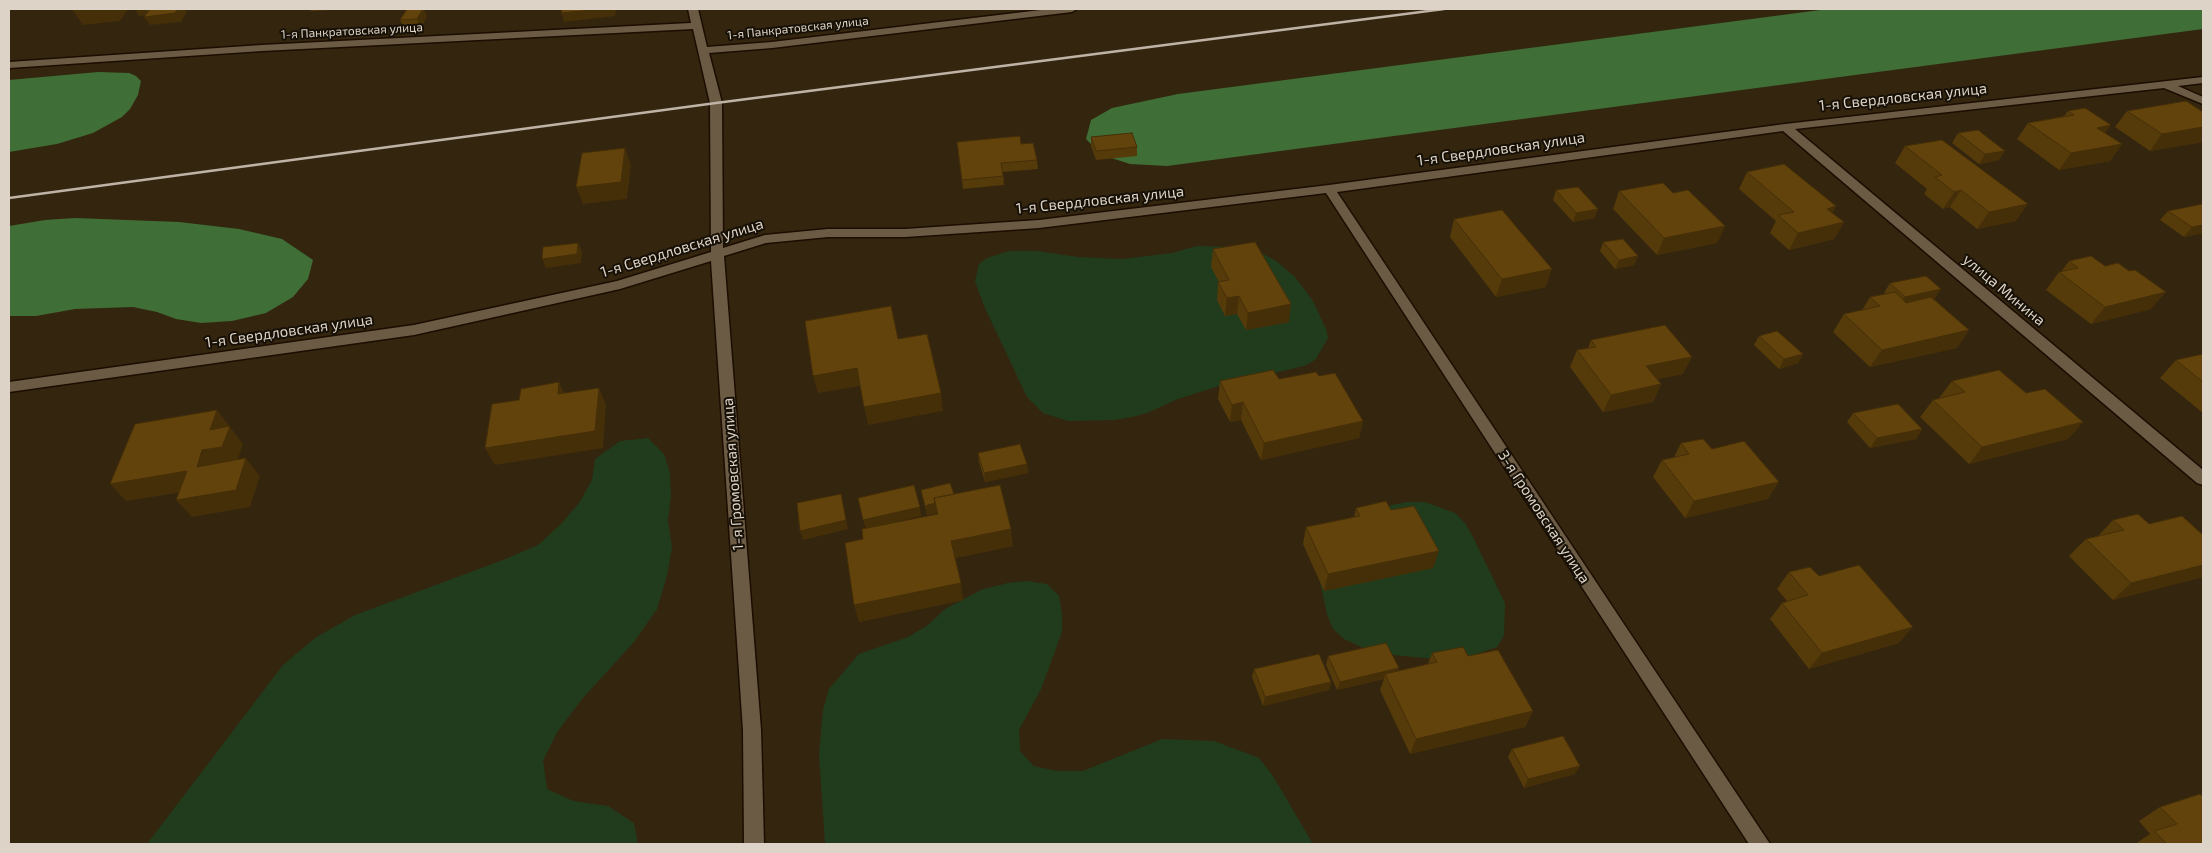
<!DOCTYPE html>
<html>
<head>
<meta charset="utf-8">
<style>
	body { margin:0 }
	#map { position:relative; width:2212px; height:853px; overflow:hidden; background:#34250f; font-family:"Exo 2",sans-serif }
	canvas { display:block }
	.frame { position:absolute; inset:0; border:10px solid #ddd3c6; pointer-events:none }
</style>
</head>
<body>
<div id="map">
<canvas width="2212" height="853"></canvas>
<div class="frame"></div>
</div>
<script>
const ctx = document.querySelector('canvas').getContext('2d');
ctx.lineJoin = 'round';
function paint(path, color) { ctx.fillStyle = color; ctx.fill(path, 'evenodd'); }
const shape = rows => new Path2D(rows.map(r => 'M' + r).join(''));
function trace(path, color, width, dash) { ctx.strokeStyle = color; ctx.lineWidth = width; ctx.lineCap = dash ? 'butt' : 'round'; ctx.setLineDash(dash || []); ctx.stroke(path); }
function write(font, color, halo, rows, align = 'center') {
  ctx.font = font + ' "Exo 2",sans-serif'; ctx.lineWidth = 4; ctx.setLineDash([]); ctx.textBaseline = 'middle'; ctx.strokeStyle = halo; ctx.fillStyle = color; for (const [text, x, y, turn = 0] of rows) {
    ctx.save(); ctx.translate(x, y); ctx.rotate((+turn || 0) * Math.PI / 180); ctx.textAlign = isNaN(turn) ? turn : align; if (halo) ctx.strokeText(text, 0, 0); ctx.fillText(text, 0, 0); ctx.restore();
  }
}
const green = shape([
	[1197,246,1243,247,1255,250,1275,260,1295,277,1313,301,1326,329,1328,338,1316,359,1307,365,1291,369,1219,386,1178,399,1147,413,1132,417,1115,420,1068,421,1043,413,1027,397,984,306,975,281,979,264,987,258,1009,251,1038,251,1078,257,1122,259,1172,253],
	[648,438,664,454,670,473,671,497,668,520,672,547,667,576,657,609,634,642,582,699,558,731,543,760,547,789,573,801,608,806,634,823,638,844,147,844,283,665,315,638,355,615,503,560,538,545,561,524,579,503,592,480,595,459,620,441],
	[1407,502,1425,502,1455,513,1465,523,1472,535,1505,603,1504,635,1497,647,1462,659,1446,660,1403,656,1372,652,1344,639,1333,629,1327,614,1318,572,1378,508],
	[1027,581,1047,584,1059,596,1062,614,1062,632,1041,689,1019,730,1020,751,1034,766,1056,771,1083,771,1162,739,1214,741,1259,758,1273,776,1313,844,825,844,819,754,823,710,829,689,859,654,908,637,928,625,945,609,983,589,1008,583]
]);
const forest = shape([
	[1828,9,2203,9,2203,29,1167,166,1130,164,1102,155,1086,139,1091,120,1112,108,1178,94],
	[98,72,129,73,136,76,141,81,138,95,130,109,122,117,93,133,57,144,9,152,9,80],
	[75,218,179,222,239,229,282,239,313,260,308,279,293,297,266,313,232,321,201,323,176,319,157,312,133,307,75,309,36,316,9,316,9,226,45,220]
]);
const minor = shape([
	[688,9,698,9,707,47,772,42,1049,9,1077,9,1072,12,772,48,709,53,722,103,723,248,765,235,828,229,905,229,1039,220,1329,185,1785,124,2203,77,2203,83,2178,86,2203,97,2203,104,2164,88,1795,129,2203,470,2203,485,2197,483,1783,131,1337,192,1770,844,1749,844,1326,193,1039,228,905,237,828,237,766,243,724,256,761,730,764,844,744,844,743,730,711,261,620,289,414,335,9,392,9,382,414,325,617,281,711,252,710,103,693,29,262,51,9,68,9,62,262,45,691,23,688,9]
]);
const rail = shape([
	[9,198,716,103,1444,9]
]);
const wall = shape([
	[310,9,349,9,311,11],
	[427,16,421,28,404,29,400,20],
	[2068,111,2105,133,2122,144,2110,161,2059,170,2017,139,2028,123,2064,116],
	[2127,111,2203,112,2203,142,2150,151,2115,127],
	[1958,133,1999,160,1979,164,1952,143],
	[1091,137,1137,147,1137,156,1096,160,1091,146],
	[957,142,1021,144,1037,160,1038,169,1003,172,1004,185,963,189],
	[1905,146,2016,221,1977,229,1950,207,1943,209,1924,194,1927,189,1895,163],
	[1747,172,1836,206,1832,213,1844,222,1834,239,1789,250,1770,233,1776,221,1739,189],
	[1556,190,1598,209,1594,218,1573,222,1553,200],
	[1619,191,1673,193,1725,226,1717,243,1657,255,1613,209],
	[2203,204,2203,233,2184,237,2160,220,2168,211],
	[1454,219,1546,287,1496,297,1450,237],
	[1603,242,1638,256,1634,265,1615,269,1600,251],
	[1213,249,1289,322,1246,330,1237,314,1225,316,1217,300,1218,282,1219,282,1211,267],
	[2069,261,2151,309,2091,324,2046,290,2059,272,2061,272],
	[1890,283,1941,289,1934,299,1933,299,1969,330,1957,348,1870,367,1833,332,1844,314,1862,310,1870,297,1886,294,1884,293],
	[1759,336,1803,354,1798,363,1779,369,1754,345],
	[1591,340,1683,374,1657,379,1661,384,1653,402,1603,412,1570,367,1577,350,1588,348],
	[2203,354,2203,413,2160,378,2176,360],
	[1319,376,1363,421,1359,438,1261,460,1241,420,1230,422,1218,399,1220,381,1279,379],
	[1952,381,2026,393,2083,422,2068,439,1969,464,1920,417,1933,400,1939,398],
	[1853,413,1922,429,1916,439,1870,448,1847,422],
	[1681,443,1712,449,1768,499,1685,518,1653,477,1662,460,1674,457],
	[978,453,1027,464,1028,473,985,482,979,462],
	[921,490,954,494,1013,546,955,558,963,600,859,622,863,539,865,529,921,516,882,525,937,515,937,513,927,515],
	[1356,508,1391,510,1433,568,1324,591,1303,544,1306,527,1354,517],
	[2113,520,2203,535,2203,577,2113,600,2069,556,2086,539,2097,537],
	[1789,572,1819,576,1899,643,1809,669,1770,619,1782,603,1787,601,1777,589],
	[1432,653,1468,656,1533,711,1525,727,1410,754,1380,690,1384,679,1337,690,1326,665,1328,656,1399,668,1397,671,1428,664],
	[1254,669,1331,682,1329,690,1263,706,1252,677],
	[1512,749,1575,774,1524,788,1508,757],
	[2160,807,2203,844,2135,844,2150,834,2139,821]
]);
const shadedWall = shape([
	[72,9,128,9,120,21,83,25],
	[135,9,158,9,155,14,139,16],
	[178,9,185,9,187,12,181,22,150,25,144,17],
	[423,9,424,9,427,16,421,28,417,19],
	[603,9,616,9,615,16,564,22,561,13],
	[2111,125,2099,142,2097,128],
	[2203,127,2203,142,2150,151,2162,134],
	[2122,144,2110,161,2059,170,2071,153],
	[625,148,631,165,627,199,583,204,576,187],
	[2005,151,1999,160,1979,164,1985,154],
	[1961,190,1950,207,1943,209,1954,192],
	[2028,204,2016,221,1977,229,1989,212],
	[1836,206,1827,224,1827,209],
	[1598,209,1594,218,1573,222,1576,213],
	[1844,222,1834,239,1789,250,1798,233],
	[2203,225,2203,233,2184,237,2192,227],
	[1725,226,1717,243,1657,255,1664,238],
	[578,243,582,252,581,263,546,268,542,259],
	[1638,256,1634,265,1615,269,1619,260],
	[1552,269,1546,287,1496,297,1502,279],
	[1941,289,1934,299,1899,306,1905,297],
	[2166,292,2151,309,2091,324,2105,307],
	[1239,296,1237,314,1225,316,1227,298],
	[1291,304,1289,322,1246,330,1248,313],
	[1969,330,1957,348,1870,367,1882,350],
	[1803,354,1798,363,1779,369,1784,359],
	[1692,357,1683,374,1638,383,1646,366],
	[857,368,861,386,818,393,813,376],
	[559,382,567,400,558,394],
	[1661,384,1653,402,1603,412,1611,395],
	[599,388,606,405,603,448,495,465,485,448],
	[941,393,943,411,868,425,864,407],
	[1243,402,1241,420,1230,422,1232,405],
	[217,410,243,444,236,464,197,467],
	[1363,421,1359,438,1261,460,1264,443],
	[2083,422,2068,439,1969,464,1982,447],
	[1922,429,1916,439,1870,448,1877,438],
	[246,458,260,476,250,507,192,517,176,500],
	[1027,464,1028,473,985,482,984,473],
	[187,471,202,489,126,501,110,484],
	[1779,482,1768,499,1685,518,1694,501],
	[841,494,848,529,803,540,800,531],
	[935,503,937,513,927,515,925,506],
	[920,507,921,516,866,529,863,520],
	[1011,529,1013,546,954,558,951,541],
	[1439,551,1433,568,1324,591,1328,574],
	[2203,565,2203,577,2113,600,2131,583],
	[961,583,963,600,859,622,854,605],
	[1913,627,1899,643,1809,669,1822,653],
	[1399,668,1396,677,1385,674,1384,679,1337,690,1340,682],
	[1331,682,1329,690,1263,706,1265,697],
	[1533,711,1525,727,1410,754,1416,739],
	[1580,766,1575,774,1524,788,1528,779]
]);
const building = shape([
	[150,9,178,9,175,13,144,17,150,9],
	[407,9,423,9,417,19,400,20,407,9],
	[562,9,603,9,561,13,562,9],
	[2186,101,2203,112,2203,127,2162,134,2127,111,2186,101],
	[2085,108,2111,125,2097,128,2122,144,2071,153,2028,123,2074,115,2068,111,2085,108],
	[1978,130,2005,151,1985,154,1958,133,1978,130],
	[1132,133,1137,147,1096,151,1091,137,1132,133],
	[1020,136,1021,144,1033,143,1037,160,1001,163,1003,176,962,180,957,142,1020,136],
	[1942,140,2028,204,1989,212,1961,190,1954,192,1935,177,1942,175,1905,146,1942,140],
	[625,148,621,182,576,187,582,153,625,148],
	[1784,164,1836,206,1827,209,1844,222,1798,233,1778,215,1794,212,1747,172,1784,164],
	[1663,183,1673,193,1688,190,1725,226,1664,238,1619,191,1663,183],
	[1578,187,1598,209,1576,213,1556,190,1578,187],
	[2203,204,2203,225,2192,227,2168,211,2203,204],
	[1502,210,1552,269,1502,279,1454,219,1502,210],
	[1623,239,1638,256,1619,260,1603,242,1623,239],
	[1255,242,1291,304,1248,313,1239,296,1227,298,1218,282,1229,280,1213,249,1255,242],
	[578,243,577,254,542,259,543,247,578,243],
	[2091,256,2105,266,2118,263,2129,271,2135,270,2166,292,2105,307,2059,272,2078,268,2069,261,2091,256],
	[1926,276,1941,289,1905,297,1890,283,1926,276],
	[1895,292,1906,303,1931,297,1969,330,1882,350,1844,314,1880,306,1870,297,1895,292],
	[891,306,898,339,927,334,941,393,864,407,857,368,813,376,805,321,891,306],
	[1665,325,1692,357,1646,366,1661,384,1611,395,1577,350,1596,347,1591,340,1665,325],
	[1777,331,1803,354,1784,359,1759,336,1777,331],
	[2203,354,2203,382,2176,360,2203,354],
	[1273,370,1279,379,1316,372,1319,376,1335,373,1363,421,1264,443,1243,402,1232,405,1220,381,1273,370],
	[1999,370,2026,393,2045,389,2083,422,1982,447,1933,400,1965,392,1952,381,1999,370],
	[559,382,558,394,599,388,595,431,485,448,492,404,519,400,521,389,559,382],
	[1898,404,1922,429,1877,438,1853,413,1898,404],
	[217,410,210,430,230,426,222,447,202,450,197,467,246,458,236,490,176,500,187,471,110,484,135,424,217,410],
	[1703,439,1712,449,1744,441,1779,482,1694,501,1662,460,1689,454,1681,443,1703,439],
	[1020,444,1027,464,984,473,978,453,1020,444],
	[950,483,954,494,934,498,935,503,925,506,921,490,950,483],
	[914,485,920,507,863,520,858,498,914,485],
	[1000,485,1011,529,951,541,961,583,854,605,845,543,863,539,862,529,938,514,934,498,1000,485],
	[841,494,846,520,800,531,797,503,841,494],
	[1386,501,1391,510,1414,506,1439,551,1328,574,1306,527,1360,516,1356,508,1386,501],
	[2138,514,2149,524,2182,516,2203,535,2203,565,2131,583,2086,539,2124,530,2113,520,2138,514],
	[1859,565,1913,627,1822,653,1782,603,1808,595,1789,572,1810,567,1819,576,1859,565],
	[1386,643,1399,668,1340,682,1328,656,1386,643],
	[1463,647,1468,656,1498,650,1533,711,1416,739,1385,674,1437,662,1432,653,1463,647],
	[1319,654,1331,682,1265,697,1254,669,1319,654],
	[1563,736,1580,766,1528,779,1512,749,1563,736],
	[2200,794,2203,797,2203,844,2167,844,2154,831,2177,824,2160,807,2200,794]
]);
const farStreetnames = [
	["1-я Панкратовская улица",798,28,-6],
	["1-я Панкратовская улица",352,31,-3]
];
const streetNames = [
	["1-я Свердловская улица",1903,97,-6],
	["1-я Свердловская улица",1501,149,-8],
	["1-я Свердловская улица",1100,200,-6],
	["1-я Свердловская улица",682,248,-17],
	["улица Минина",2004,290,40],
	["1-я Свердловская улица",289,331,-8],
	["1-я Громовская улица",733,474,-94],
	["3-я Громовская улица",1544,517,57]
];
paint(green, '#213c1c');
paint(forest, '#3f6e36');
trace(minor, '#1b0d00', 3);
paint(minor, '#6c5b44');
trace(rail, '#beb3a5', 2.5);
paint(wall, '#553a0a');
paint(shadedWall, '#452f08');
paint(building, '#63430c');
trace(building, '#452f08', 1);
write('12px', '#ddd3c6', '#161007', farStreetnames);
write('15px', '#ddd3c6', '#161007', streetNames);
</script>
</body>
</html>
